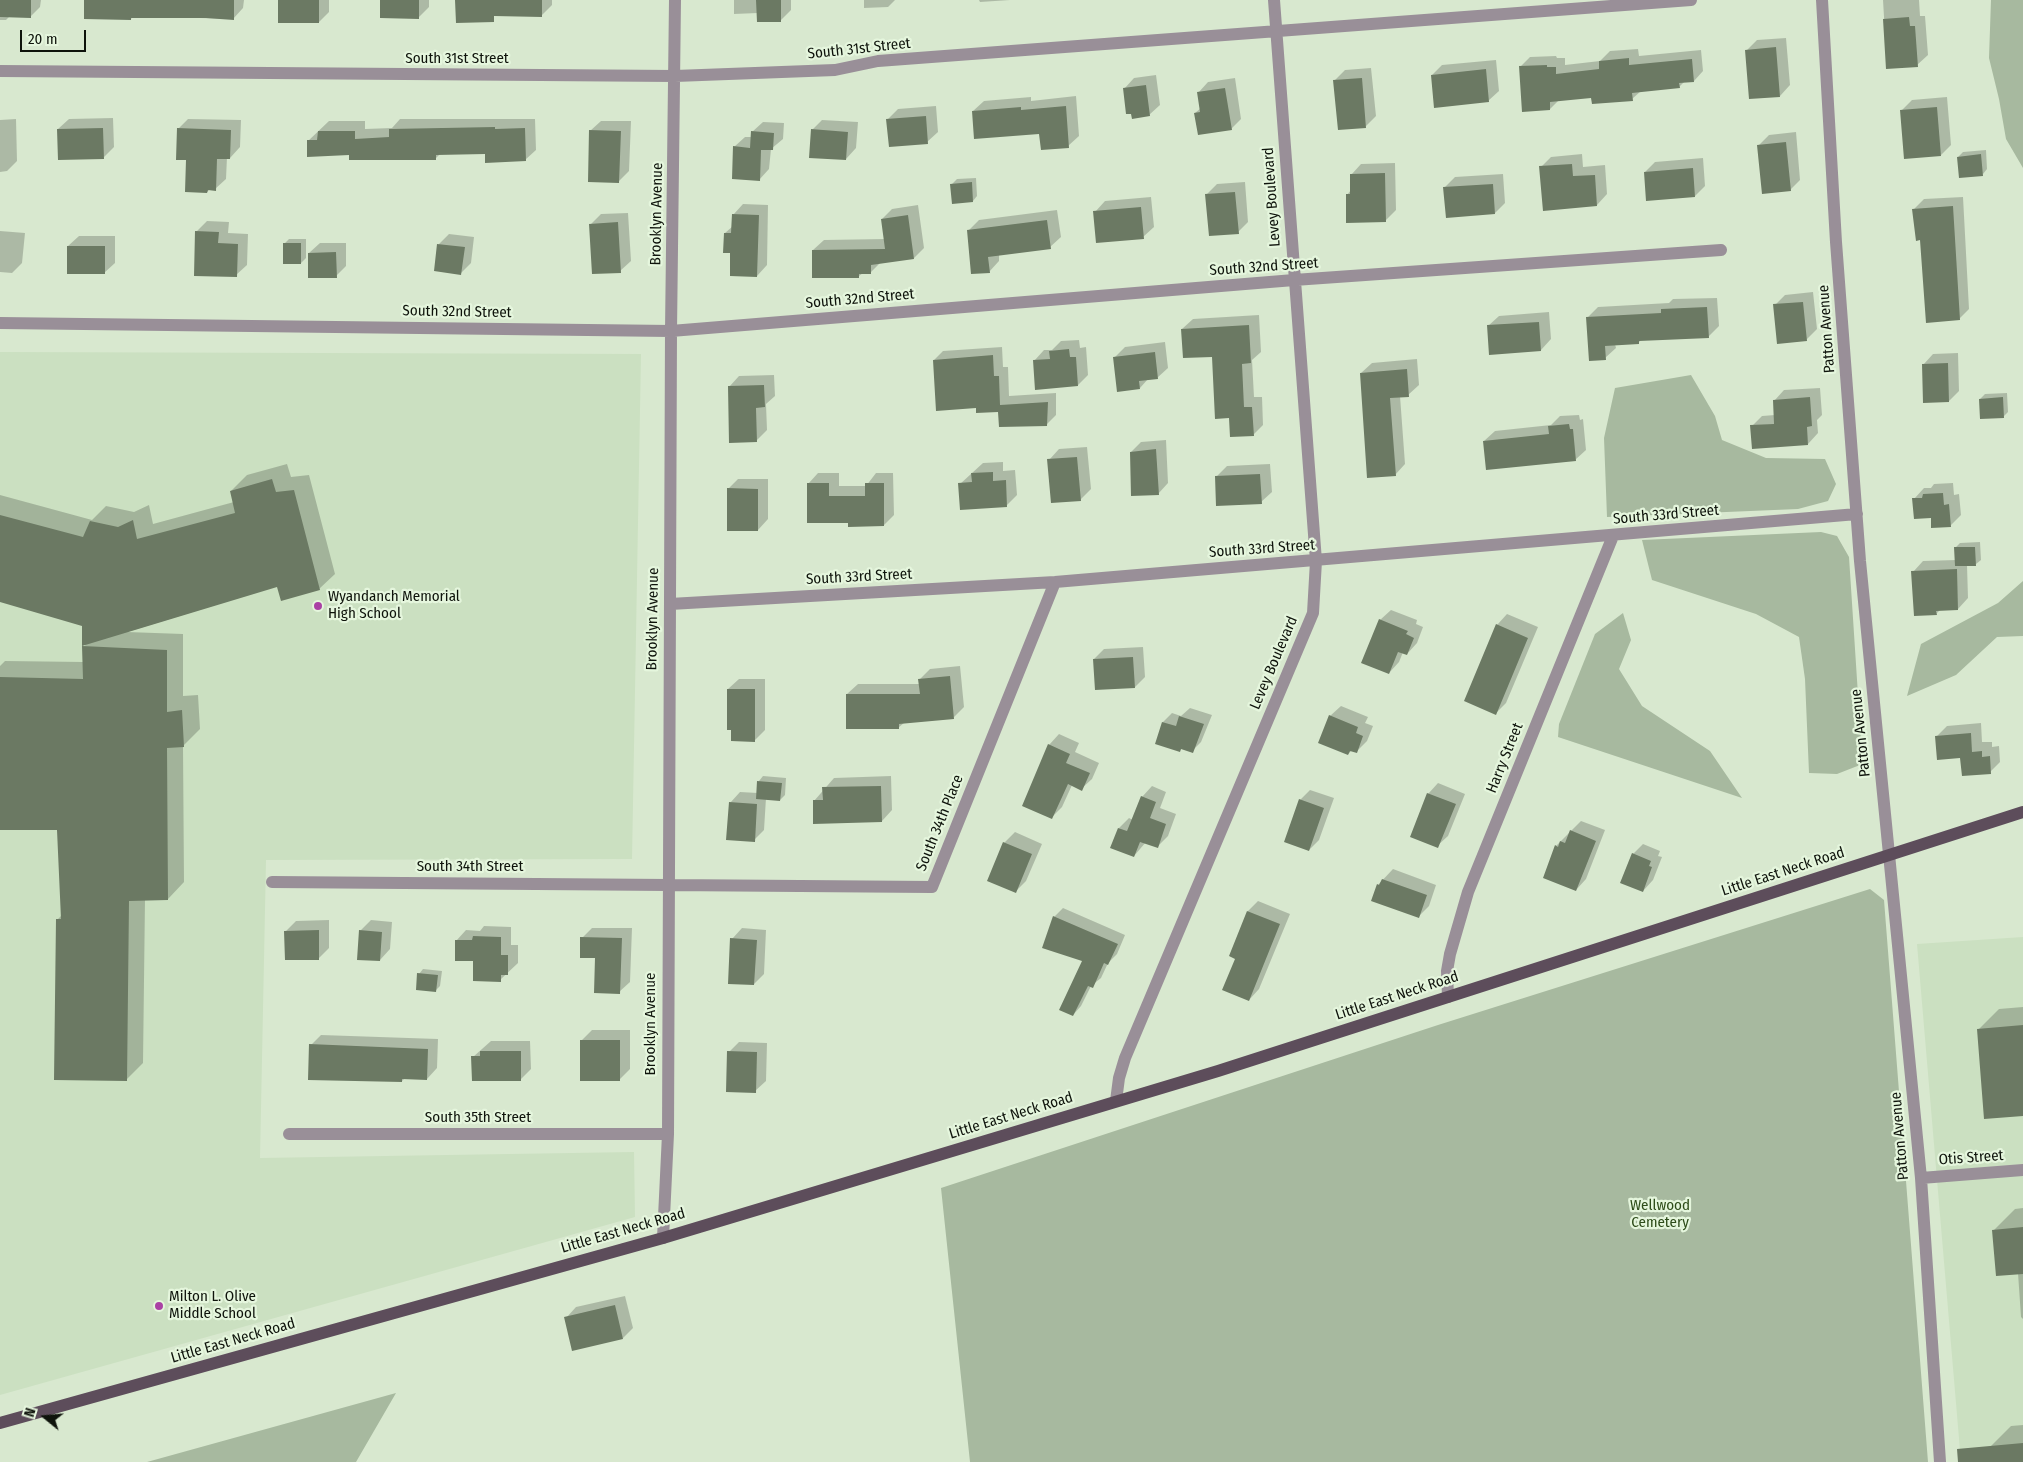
<!DOCTYPE html>
<html>
<head>
<meta charset="utf-8">
<style>
	body { margin:0 }
	#map { position:relative; width:2023px; height:1462px; overflow:hidden; background:#d8e8cf; font-family:"Fira Sans Condensed",sans-serif }
	canvas { display:block }
	.north { position:absolute; left:20px; top:1392px; width:50px; height:50px; -webkit-text-stroke:4px #e5f6dd; paint-order:stroke; rotate:287deg; font-size:14px; font-weight:700; line-height:20px; text-align:center; color:#0e130b }
	.north::after { content:''; display:block; margin:auto; width:18px; height:22px; background:#0e130b; clip-path:polygon(50% 0,100% 100%,50% 72%,0 100%) }
	.scale { position:absolute; left:20px; top:30px; width:66px; height:22px; box-sizing:border-box; border:2px solid #0e130b; border-top:0; padding-left:6px; font-size:15px; line-height:18px; white-space:nowrap; color:#0e130b; -webkit-text-stroke:4px #e5f6dd; paint-order:stroke }
</style>
</head>
<body>
<div id="map">
<canvas width="2023" height="1462"></canvas>
<div class="north">N</div>
<div class="scale">20 m</div>
</div>
<script>
const ctx = document.querySelector('canvas').getContext('2d');
ctx.lineJoin = 'round';
function paint(path, color) { ctx.fillStyle = color; ctx.fill(path, 'evenodd'); }
const shape = rows => new Path2D(rows.map(r => 'M' + r).join(''));
function trace(path, color, width, dash) { ctx.strokeStyle = color; ctx.lineWidth = width; ctx.lineCap = dash ? 'butt' : 'round'; ctx.setLineDash(dash || []); ctx.stroke(path); }
function write(font, color, halo, rows, align = 'center') {
  ctx.font = font + ' "Fira Sans Condensed",sans-serif'; ctx.lineWidth = 4.5; ctx.setLineDash([]); ctx.textBaseline = 'middle'; ctx.strokeStyle = halo; ctx.fillStyle = color; for (const [text, x, y, turn = 0] of rows) {
    ctx.save(); ctx.translate(x, y); ctx.rotate((+turn || 0) * Math.PI / 180); ctx.textAlign = isNaN(turn) ? turn : align; if (halo) ctx.strokeText(text, 0, 0); ctx.fillText(text, 0, 0); ctx.restore();
  }
}
const built = shape([
	[0,352,641,354,632,859,266,860,260,1158,634,1152,635,1217,0,1395],
	[2023,937,2023,1462,1961,1462,1917,944]
]);
const green = shape([
	[1991,0,2023,0,2023,168,2006,139,1999,99,1989,58],
	[1691,375,1715,416,1722,440,1766,458,1825,459,1836,484,1828,501,1798,509,1607,517,1604,438,1615,388],
	[1821,532,1837,536,1849,557,1861,741,1860,765,1837,774,1809,773,1805,679,1799,637,1756,614,1652,580,1642,540],
	[2023,581,2023,636,1997,637,1956,675,1907,696,1921,644,1998,603],
	[1623,613,1631,640,1619,669,1642,706,1710,751,1742,798,1558,737,1559,724,1595,634],
	[1870,889,1884,900,1928,1462,970,1462,941,1188,1438,1025],
	[396,1393,356,1462,147,1462]
]);
const shadow = shape([
	[0,0,41,0,40,7,30,17,10,16,6,20,0,20],
	[85,0,244,0,243,8,233,19,133,16,131,19],
	[279,0,329,0,329,12,319,22],
	[381,0,429,0,429,7,418,18],
	[488,0,552,0,552,5,541,16],
	[734,0,791,0,791,10,781,20,758,13,734,14],
	[864,0,895,0,888,7,864,8],
	[979,0,1010,0,980,2],
	[1883,0,1919,0,1920,16,1925,16,1928,55,1917,65,1887,68],
	[1786,38,1790,85,1780,96,1746,51,1757,40],
	[1638,49,1639,56,1701,50,1703,71,1694,81,1685,81,1679,87,1641,91,1632,99,1592,97,1559,100,1550,109,1520,67,1530,57,1556,56,1557,58,1565,58,1565,65,1600,61,1610,51],
	[1496,60,1499,91,1488,101,1432,75,1442,65],
	[1371,68,1376,116,1365,127,1334,81,1345,70],
	[1156,75,1160,105,1149,115,1124,89,1134,78],
	[1235,78,1241,119,1231,129,1195,113,1201,108,1198,93,1208,82],
	[1076,96,1079,136,1068,146,1040,132,973,111,984,101,1031,97,1031,101],
	[1947,97,1951,145,1941,155,1901,111,1912,100],
	[936,106,938,132,927,142,888,119,898,109],
	[113,118,114,147,104,157,58,129,69,119],
	[16,119,17,161,7,171,0,172,0,120],
	[188,119,241,120,240,147,230,158,227,157,226,179,215,189,210,189,207,192,188,159,178,129],
	[400,119,535,119,536,150,525,160,486,153,440,154,435,159,350,154,308,141,329,121,365,121,365,129,392,128],
	[822,120,858,122,856,148,846,159,812,130],
	[601,121,631,121,629,171,619,181,590,131],
	[763,122,784,123,783,139,771,149,769,169,759,180,734,147,745,137,752,137,752,132],
	[1796,132,1800,180,1790,190,1759,145,1769,135],
	[1986,150,1987,169,1983,174,1958,157,1963,152],
	[1582,154,1583,167,1605,165,1607,194,1597,205,1541,167,1551,157],
	[1703,158,1705,186,1695,196,1645,172,1655,162],
	[1395,163,1396,210,1386,220,1347,195,1351,190,1351,175,1361,164],
	[1503,174,1505,203,1495,213,1444,188,1455,177],
	[976,178,977,196,973,201,952,184,957,179],
	[1245,182,1248,222,1238,232,1206,195,1217,184],
	[1151,197,1154,227,1143,237,1095,212,1105,201],
	[1963,197,1969,309,1959,319,1921,239,1913,210,1924,199],
	[743,204,768,205,767,265,757,276,732,252,725,233,733,226,733,215],
	[918,205,924,248,914,258,880,263,870,273,863,273,859,276,813,250,824,240,885,239,882,219,892,209],
	[1057,210,1061,237,1050,247,999,254,999,261,989,272,969,230,979,220],
	[628,213,631,261,620,271,591,224,601,214],
	[207,221,229,222,228,233,248,234,247,265,236,275,196,232],
	[0,231,25,233,22,263,12,273,0,272],
	[449,234,474,237,471,263,461,273,435,270,439,244],
	[79,236,115,236,115,263,104,273,68,246],
	[289,239,306,239,306,258,301,263,284,244],
	[320,243,346,243,346,266,336,276,309,253],
	[1813,292,1817,329,1806,340,1775,305,1785,295],
	[1717,298,1719,326,1708,337,1642,339,1639,342,1615,344,1616,348,1605,358,1588,317,1598,307,1669,303,1673,299],
	[1549,312,1551,339,1541,350,1488,326,1499,316],
	[1259,315,1261,352,1252,360,1254,397,1262,397,1263,425,1253,435,1231,417,1213,355,1182,329,1193,319],
	[1079,340,1080,348,1086,347,1088,375,1078,385,1034,361,1044,350,1052,350,1061,341],
	[1165,342,1168,368,1157,378,1148,379,1140,388,1115,357,1125,347],
	[1002,347,1003,367,1008,367,1009,396,1056,393,1056,415,1046,425,1000,411,977,407,934,360,943,351],
	[1958,353,1959,391,1949,401,1923,365,1933,354],
	[1417,359,1419,385,1408,395,1400,396,1405,464,1395,475,1361,373,1372,363],
	[774,375,775,396,766,404,767,430,756,441,729,387,739,376],
	[1820,388,1822,415,1817,420,1818,433,1808,444,1752,426,1762,416,1775,415,1774,401,1784,390],
	[2007,393,2008,412,2003,417,1980,399,1985,394],
	[1579,415,1580,420,1583,419,1586,450,1575,460,1484,441,1495,431,1551,425,1560,416],
	[1166,440,1168,483,1158,494,1131,452,1141,442],
	[1087,447,1091,489,1080,500,1049,460,1059,449],
	[1003,462,1003,471,1015,470,1017,495,1006,506,960,484,983,463],
	[287,464,291,477,309,475,335,574,319,589,277,586,127,632,183,634,183,696,198,695,200,729,183,746,184,882,168,899,145,899,143,1063,126,1080,58,919,62,915,58,829,0,828,0,666,5,661,84,662,84,647,87,643,83,625,0,601,0,495,92,520,106,506,134,512,149,505,153,524,234,502,231,491,247,475],
	[1270,464,1272,492,1261,502,1216,477,1227,466],
	[818,473,839,473,839,486,866,486,876,473,893,473,894,515,884,525,849,521,808,484],
	[738,479,768,479,768,519,758,530,728,489],
	[1953,483,1954,495,1959,494,1961,515,1950,526,1932,516,1914,499,1924,488,1931,488,1934,484],
	[1980,542,1981,560,1976,564,1967,565,1968,598,1958,609,1940,610,1936,614,1913,572,1923,561,1956,560,1955,548,1960,543],
	[1391,610,1417,620,1416,624,1423,627,1417,643,1407,654,1403,652,1399,662,1389,673,1380,620],
	[1507,614,1538,627,1506,703,1496,713,1497,625],
	[1143,647,1145,677,1135,687,1094,659,1104,649],
	[960,666,964,707,953,718,905,722,898,728,847,694,858,684,920,684,920,679,930,669],
	[739,679,765,679,765,730,755,740,728,689],
	[1341,706,1368,717,1365,723,1373,726,1367,741,1356,752,1352,750,1348,754,1330,716],
	[1190,708,1212,715,1201,742,1192,751,1182,748,1179,751,1156,743,1163,722,1172,713,1181,716],
	[1981,723,1982,742,1992,742,1992,747,1999,746,2000,762,1990,772,1962,757,1936,737,1947,726],
	[1059,734,1079,743,1075,752,1099,763,1092,779,1081,789,1072,785,1062,807,1052,817,1049,745],
	[763,776,786,778,785,795,780,800,766,798,764,830,754,840,730,803,740,792,758,793,759,781],
	[891,776,892,810,882,821,814,801,834,778],
	[1438,783,1465,794,1448,836,1437,846,1428,794],
	[1152,786,1166,792,1160,808,1176,814,1168,836,1157,847,1146,842,1134,856,1119,828,1129,818,1133,820,1142,797],
	[1310,790,1334,798,1319,840,1309,850,1300,800],
	[1581,821,1605,830,1586,879,1576,890,1556,846],
	[1015,832,1042,844,1026,881,1015,892,1004,843],
	[1643,844,1660,851,1658,856,1662,857,1653,880,1643,891,1633,854],
	[1393,869,1436,885,1429,906,1418,917,1372,900,1378,885],
	[1258,901,1290,914,1259,989,1249,1000,1237,958,1248,911],
	[1063,908,1125,935,1117,954,1108,963,1101,978,1091,986,1081,1006,1073,1015,1084,960,1044,947,1054,917],
	[329,920,329,948,319,958,286,931,296,921],
	[371,920,392,922,390,949,380,960,360,931],
	[484,926,511,927,511,945,518,945,518,963,500,980,474,960,456,941,466,930,480,931],
	[592,928,632,928,630,982,619,992,582,938],
	[742,928,766,930,764,974,754,984,732,939],
	[423,969,442,971,440,986,435,991,419,974],
	[2023,1007,2023,1114,1978,1030,1999,1009],
	[592,1030,630,1030,630,1069,619,1080,581,1041],
	[321,1035,438,1039,437,1068,427,1079,405,1078,402,1081,311,1045],
	[491,1041,530,1041,531,1069,520,1080,473,1057],
	[739,1042,767,1043,766,1081,755,1091,729,1052],
	[2023,1208,2023,1319,2021,1317,2018,1273,1994,1230,2015,1209],
	[625,1296,633,1328,623,1338,566,1318,576,1307],
	[2023,1425,2023,1462,1991,1462,1990,1447,2011,1426]
]);
const building = shape([
	[0,0,31,0,31,18,0,17],
	[84,0,234,0,234,20,206,18,131,18,131,20,84,19],
	[278,0,319,0,319,23,278,23],
	[380,0,419,0,419,19,380,18],
	[455,0,542,0,542,17,494,16,494,22,456,23],
	[756,0,781,0,781,22,757,22],
	[1909,17,1910,26,1915,26,1918,67,1886,69,1883,19],
	[1776,47,1780,97,1749,99,1745,50],
	[1629,58,1629,65,1692,59,1694,82,1679,83,1680,88,1632,93,1633,101,1592,104,1591,98,1550,102,1550,110,1522,112,1519,66,1547,65,1547,67,1556,67,1556,74,1599,69,1599,61],
	[1486,69,1489,102,1434,108,1431,75],
	[1362,78,1366,128,1338,130,1333,80],
	[1146,85,1150,116,1132,119,1131,114,1126,114,1123,88],
	[1225,88,1232,130,1198,135,1194,113,1200,112,1197,92],
	[1066,106,1069,148,1041,150,1039,134,974,139,972,111,1021,107,1021,110],
	[1937,107,1941,156,1904,159,1900,110],
	[926,116,928,144,889,147,886,119],
	[495,127,495,129,525,128,526,161,485,163,485,154,436,155,436,160,349,160,349,155,307,157,307,140,317,140,318,131,355,131,355,139,389,137,389,129],
	[103,128,104,159,58,160,57,129],
	[177,128,231,130,230,159,217,159,216,191,208,190,207,193,185,192,186,160,176,160],
	[811,129,848,132,846,160,809,158],
	[589,130,621,131,619,183,588,182],
	[751,131,774,133,773,150,761,150,760,181,732,179,733,146,750,148],
	[1786,142,1791,191,1762,194,1757,145],
	[1981,154,1983,176,1959,178,1957,157],
	[1572,164,1573,176,1595,175,1597,206,1543,211,1539,166],
	[1693,168,1695,197,1646,201,1644,172],
	[1385,173,1386,222,1346,223,1346,194,1350,194,1350,174],
	[972,182,973,202,952,204,950,184],
	[1493,184,1495,214,1446,218,1443,187],
	[1235,192,1239,234,1209,236,1205,194],
	[1953,206,1960,320,1926,323,1920,240,1916,241,1912,209],
	[1141,207,1144,239,1096,243,1093,211],
	[732,214,759,215,757,277,730,276,730,253,723,253,724,233,731,233],
	[908,215,914,259,871,265,871,274,859,274,859,278,812,278,812,250,885,249,881,219],
	[1047,220,1051,249,988,257,990,273,971,274,967,230],
	[618,222,621,273,592,274,589,224],
	[195,231,219,232,218,243,238,244,237,277,194,276],
	[283,243,301,243,301,264,283,264],
	[437,244,465,247,461,275,434,271],
	[67,246,105,246,105,274,67,274],
	[336,252,337,278,308,278,308,253],
	[1803,302,1807,341,1777,344,1773,304],
	[1707,307,1709,338,1639,341,1639,344,1605,346,1606,360,1589,361,1586,317,1661,313,1661,309],
	[1539,322,1541,351,1489,355,1487,325],
	[1249,325,1251,363,1242,364,1244,407,1252,407,1254,436,1230,437,1229,418,1215,419,1212,357,1183,358,1181,329],
	[1069,349,1070,357,1076,357,1078,386,1035,390,1033,360,1050,359,1049,351],
	[1155,352,1158,379,1139,381,1140,389,1117,392,1113,357],
	[993,355,994,376,999,376,1000,405,1048,402,1047,426,999,427,998,412,976,413,976,408,936,411,933,360],
	[1948,363,1949,402,1923,403,1922,364],
	[1407,369,1409,397,1390,398,1396,476,1367,478,1360,373],
	[764,385,765,407,756,408,757,442,729,443,728,386],
	[1810,397,1812,426,1807,427,1808,445,1752,449,1750,425,1774,424,1773,400],
	[2003,397,2004,418,1980,419,1979,399],
	[1569,424,1570,429,1573,429,1576,461,1486,470,1483,441,1549,434,1548,426],
	[1156,449,1159,495,1131,496,1130,452],
	[1077,457,1081,501,1051,503,1047,459],
	[993,472,993,481,1006,480,1007,507,960,510,958,483,972,482,971,473],
	[1260,474,1262,504,1216,506,1215,476],
	[272,479,276,492,294,490,320,590,281,601,277,587,82,646,82,626,0,602,0,515,83,537,90,521,118,527,133,520,137,539,235,513,230,491],
	[807,483,829,483,829,496,865,496,865,483,884,483,884,526,848,527,848,523,807,523],
	[727,488,758,489,758,531,727,531],
	[1943,493,1944,505,1949,504,1951,527,1931,528,1931,518,1914,519,1912,498,1922,498,1923,494],
	[1954,547,1975,547,1976,566,1955,566],
	[1957,569,1958,610,1936,611,1937,615,1914,616,1911,571],
	[1379,619,1408,631,1406,634,1414,638,1407,655,1398,652,1389,674,1361,663],
	[1496,624,1528,638,1496,715,1464,701],
	[82,646,167,650,167,712,182,710,184,747,167,748,168,900,129,901,127,1081,54,1080,56,919,61,919,57,830,0,830,0,677,83,679],
	[1133,657,1135,688,1095,690,1093,659],
	[950,676,954,719,899,724,899,729,846,729,846,694,920,694,918,679],
	[727,689,755,689,755,742,731,741,731,730,727,730],
	[1329,715,1358,727,1356,733,1363,736,1357,753,1350,751,1348,755,1318,743],
	[1179,716,1204,724,1193,753,1181,749,1180,752,1155,744,1162,722,1176,726],
	[1971,733,1972,752,1982,751,1982,757,1990,756,1991,774,1962,776,1960,758,1937,760,1935,736],
	[1048,744,1070,754,1066,763,1090,773,1082,791,1068,784,1052,819,1022,806],
	[757,781,782,783,780,801,756,799],
	[881,786,882,822,813,824,813,800,823,800,822,787],
	[1427,793,1456,804,1438,848,1410,837],
	[1141,796,1156,802,1150,818,1166,824,1158,848,1140,842,1134,857,1110,848,1118,828,1127,831],
	[1299,799,1324,808,1309,851,1284,842],
	[729,802,757,804,755,842,726,840],
	[1570,830,1596,841,1576,891,1543,878,1555,845,1558,847,1560,841,1565,843],
	[1003,842,1032,854,1016,893,987,881],
	[1632,853,1651,861,1649,866,1652,867,1643,892,1620,883],
	[1382,879,1427,895,1419,918,1371,901,1377,884,1379,885],
	[1247,911,1280,924,1249,1001,1222,990,1235,959,1229,956],
	[1053,916,1118,944,1108,965,1104,963,1093,988,1088,986,1073,1016,1059,1010,1082,961,1042,948],
	[319,930,319,960,285,960,284,931],
	[359,930,382,932,380,961,357,960],
	[473,936,501,937,501,955,508,955,508,975,501,975,501,982,473,981,473,961,455,961,455,940,472,940],
	[580,937,622,938,620,994,594,993,595,958,580,958],
	[730,938,757,940,754,985,728,984],
	[417,973,438,975,436,992,416,990],
	[2023,1025,2023,1116,1984,1119,1977,1029],
	[580,1040,620,1040,620,1081,580,1081],
	[309,1044,428,1049,427,1080,402,1079,402,1082,308,1080],
	[480,1051,521,1051,521,1081,472,1081,471,1056,480,1056],
	[727,1051,757,1052,756,1093,726,1092],
	[2023,1227,2023,1274,1996,1276,1992,1230],
	[615,1305,623,1339,572,1351,564,1317],
	[2023,1443,2023,1462,1958,1462,1957,1449]
]);
const minor = shape([
	[1822,0,1836,242,1860,561,1921,1178,1940,1462],
	[0,71,675,76,835,70,878,61,1691,0],
	[0,323,671,331,1294,280,1721,250],
	[670,604,1055,582,1857,514],
	[272,882,932,887,1055,582],
	[1448,997,1447,971,1450,954,1468,892,1613,536],
	[1116,1101,1119,1078,1125,1058,1313,613,1316,561,1274,0],
	[289,1134,668,1134],
	[1921,1178,2023,1170],
	[663,1238,668,1134,671,331,675,0]
]);
const major = shape([
	[0,1423,663,1238,1218,1071,2023,812]
]);
const markers = [
	[318,606,5,"#aa41a4"],
	[159,1306,5,"#aa41a4"]
];
const streetNames = [
	["South 31st Street",859,49,-6],
	["South 31st Street",457,59],
	["Levey Boulevard",1272,197,-94],
	["Brooklyn Avenue",657,214,-89],
	["South 32nd Street",1264,267,-4],
	["South 32nd Street",860,299,-5],
	["South 32nd Street",457,312,1],
	["Patton Avenue",1827,329,-94],
	["South 33rd Street",1666,515,-5],
	["South 33rd Street",1262,549,-4],
	["South 33rd Street",859,577,-3],
	["Brooklyn Avenue",653,619,-89],
	["Levey Boulevard",1274,663,-67],
	["Patton Avenue",1861,733,-96],
	["Harry Street",1505,758,-68],
	["South 34th Place",940,823,-68],
	["South 34th Street",470,867],
	["Little East Neck Road",1783,872,-18],
	["Little East Neck Road",1397,996,-18],
	["Brooklyn Avenue",651,1024,-90],
	["Little East Neck Road",1011,1116,-17],
	["South 35th Street",478,1118],
	["Patton Avenue",1900,1136,-95],
	["Otis Street",1971,1158,-4],
	["Little East Neck Road",623,1231,-16],
	["Little East Neck Road",233,1341,-16]
];
const poiNames = [
	["Wyandanch Memorial",328,597],
	["High School",328,614],
	["Milton L. Olive",169,1297],
	["Middle School",169,1314]
];
const parkNames = [
	["Wellwood",1660,1206],
	["Cemetery",1660,1223]
];
paint(built, '#cbe0c1');
paint(green, '#a7b99f');
paint(shadow, '#0003');
paint(building, '#6b7963');
trace(minor, '#998f98', 12);
trace(major, '#5d4d5b', 12);
for (const [x, y, r, color] of markers) { const dot = new Path2D(); dot.arc(x, y, r, 0, 2 * Math.PI); ctx.fillStyle = color; ctx.fill(dot); trace(dot, '#e5f6dd', 2); }
write('15px', '#0e130b', '#e5f6dd', streetNames);
write('15px', '#0e130b', '#e5f6dd', poiNames, 'left');
write('15px', '#2d4c19', '#e5f6dd', parkNames);
</script>
</body>
</html>
